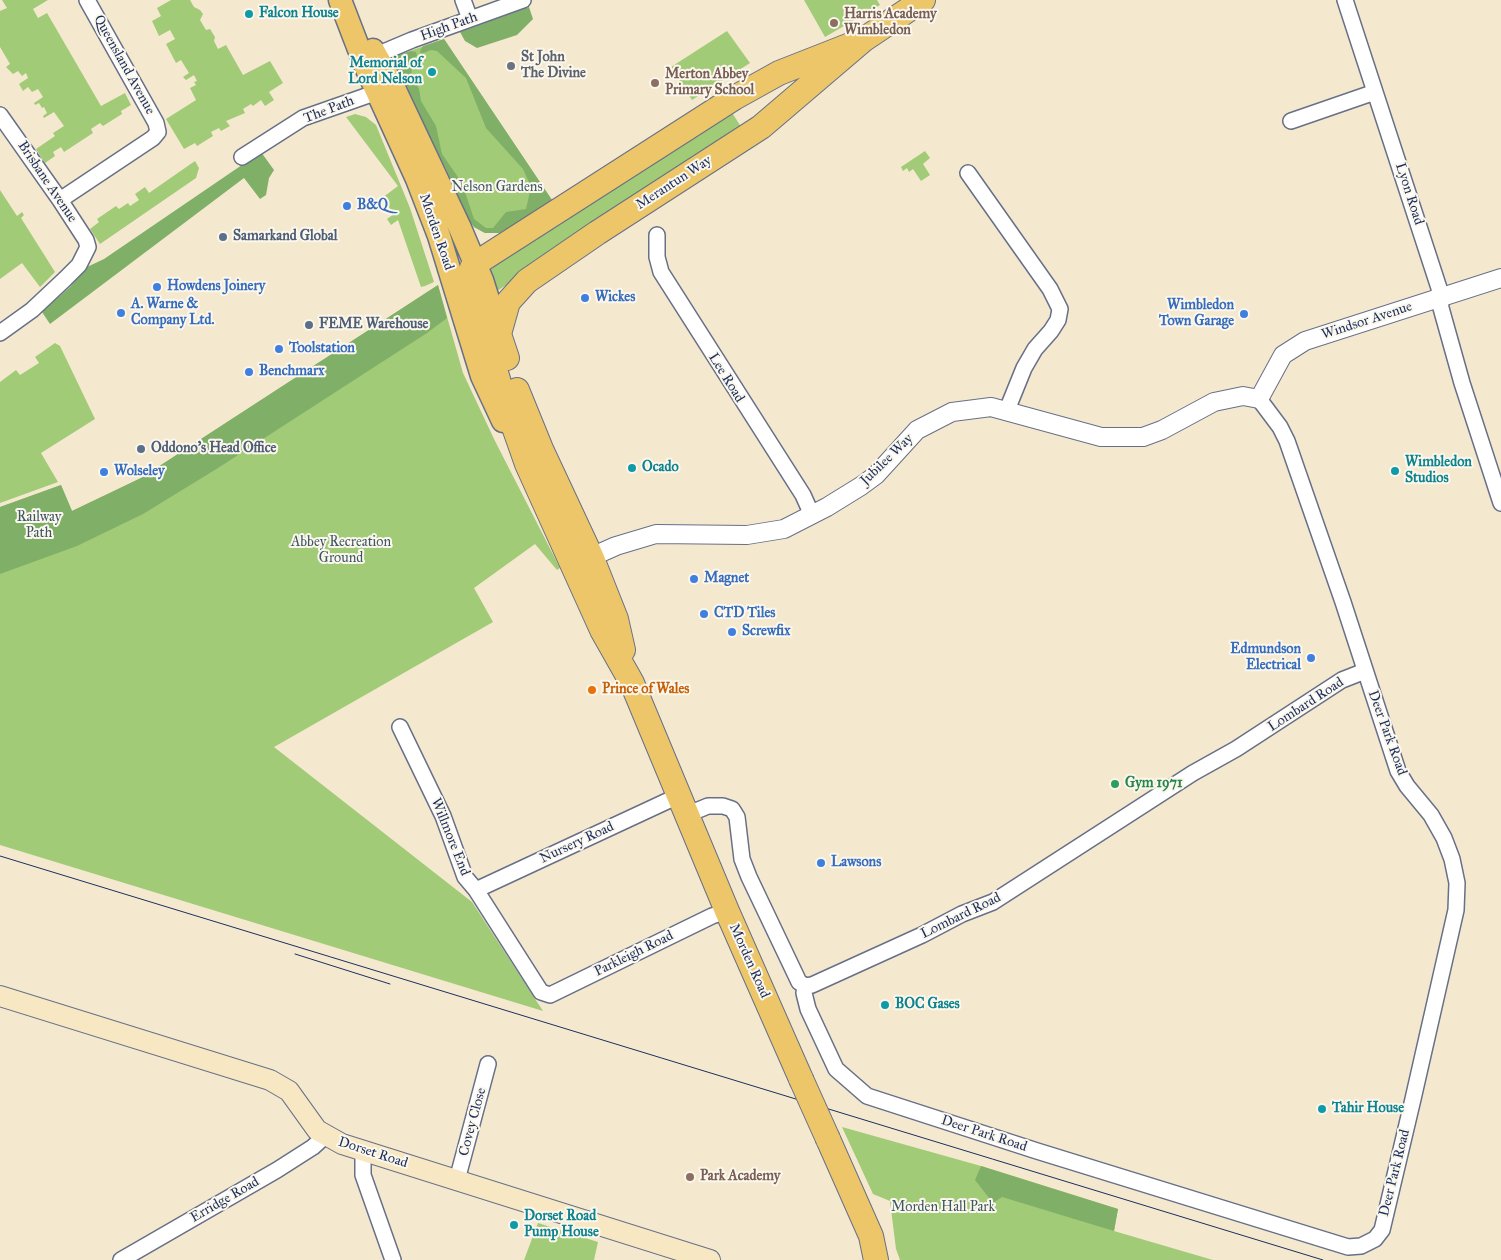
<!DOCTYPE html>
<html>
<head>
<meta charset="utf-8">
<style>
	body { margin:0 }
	canvas { display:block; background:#f4e8cf }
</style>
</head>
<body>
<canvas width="1501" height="1260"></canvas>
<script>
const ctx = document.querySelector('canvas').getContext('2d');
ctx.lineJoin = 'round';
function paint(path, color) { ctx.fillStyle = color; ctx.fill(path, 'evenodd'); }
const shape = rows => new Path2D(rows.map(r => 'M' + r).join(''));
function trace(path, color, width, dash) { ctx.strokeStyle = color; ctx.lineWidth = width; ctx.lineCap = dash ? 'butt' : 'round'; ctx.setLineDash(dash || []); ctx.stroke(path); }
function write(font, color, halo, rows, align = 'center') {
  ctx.font = font + ' "IM FELL Great Primer",serif'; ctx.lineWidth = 4; ctx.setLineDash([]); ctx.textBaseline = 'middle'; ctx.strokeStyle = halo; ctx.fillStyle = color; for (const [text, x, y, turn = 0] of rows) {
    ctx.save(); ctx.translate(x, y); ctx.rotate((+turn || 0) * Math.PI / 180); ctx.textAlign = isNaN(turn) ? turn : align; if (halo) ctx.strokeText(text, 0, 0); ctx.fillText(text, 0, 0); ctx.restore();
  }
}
const green = shape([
	[2,0,48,0,33,9,38,18,47,13,101,106,125,93,131,105,121,111,122,114,103,126,100,123,91,129,93,133,64,152,61,147,53,152,55,156,45,163,36,149,55,136,53,133,64,126,54,112,44,118,43,116,47,113,44,107,42,108,39,103,35,105,34,103,43,97,38,89,32,92,28,87,23,91,19,84,28,78,26,73,22,76,18,71,13,74,6,67,10,64,0,47,0,11,7,8],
	[171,0,190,0,194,7,200,10,203,14,200,20,206,30,210,29,215,37,214,41,218,49,226,45,243,75,270,61,283,83,269,92,274,100,265,106,261,100,253,106,251,104,243,109,245,113,226,121,230,126,221,131,219,128,211,132,213,136,197,146,195,143,184,149,166,119,196,100,190,88,196,85,194,82,197,81,194,75,186,80,183,77,189,73,181,60,176,63,166,44,175,39,170,30,159,36,152,21,161,16,157,8],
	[804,0,877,0,880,5,825,37],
	[727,31,750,63,692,100,671,67],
	[444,39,554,203,499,233,485,233,474,227,468,219,446,169,390,58],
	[731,111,743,130,497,291,487,267],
	[355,114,366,117,376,125,410,208,434,282,425,286,421,287,398,220,391,225,387,219,394,214,382,198,398,186,346,117],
	[925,151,930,158,923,164,930,175,921,181,913,169,909,172,907,168,903,171,901,167],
	[195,161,199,168,196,178,100,244,90,229,99,222,97,219,116,206,119,209,128,203,130,206,139,200,135,194,145,187,149,193],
	[0,190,17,216,22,212,24,215,21,218,55,272,40,287,22,263,0,279],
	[438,285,463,373,495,441,560,568,557,570,535,544,474,588,493,622,274,747,472,902,543,1011,0,845,0,507,61,485,72,511,141,478],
	[55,343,60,346,95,419,41,453,58,482,0,503,0,382,16,370,20,375,39,363,35,357],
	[842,1127,981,1166,1118,1209,1114,1231,1213,1260,900,1260,896,1249,890,1201,873,1194],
	[538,1223,598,1242,594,1260,524,1260]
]);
const forest = shape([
	[529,7,533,19,517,35,477,48,465,41,460,32],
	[444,39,554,203,499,233,485,233,474,227,468,219,446,169,390,58,411,51,416,52,417,56,413,58,411,65,412,76,419,89,421,101,436,126,442,154,462,183,474,219,486,228,493,228,506,212,526,209,531,187,523,169,486,128,466,78,437,51,431,50,421,54,420,51,423,46],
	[261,152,274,170,269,178,266,195,260,199,244,178,50,324,42,312,70,287,87,267,104,259],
	[438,285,447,318,427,333,218,468,143,514,77,546,0,574,0,507,61,485,72,511,141,478],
	[981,1166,1118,1209,1114,1231,1002,1197,993,1203,975,1180]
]);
const minor = shape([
	[463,0,470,19],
	[1345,0,1439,288,1441,308,1462,383,1501,503],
	[377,58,386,51,412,40,523,0],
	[0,115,60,200,86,240,88,247,79,265,65,279,32,310,0,333],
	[1291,121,1375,92],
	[242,157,303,118,386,89],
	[968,173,1050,289,1060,309,1058,320,1051,331,1035,349,1024,368,1007,410],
	[60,200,153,138,158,132,156,123,87,0],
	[657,235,657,257,661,272,803,495,812,515],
	[400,727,443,816,465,877,476,890,541,992,550,995,712,916,727,911],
	[686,815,708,806,723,806,732,809,737,817,742,859,749,877,799,982,805,986,812,985,922,935,962,914,993,902,1193,773,1236,749,1342,680,1365,671],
	[476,890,678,796],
	[805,986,804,993,808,1009,836,1069,867,1096,1037,1151,1348,1247,1361,1246,1375,1239,1382,1230,1413,1099,1456,910,1457,883,1452,859,1444,838,1431,815,1407,786,1398,771,1343,602,1287,441,1280,427,1259,399],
	[363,1150,363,1175,393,1260],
	[457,1180,488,1064],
	[121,1260,277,1170,313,1147,325,1136]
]);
const tertiary = shape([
	[580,562,616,546,656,534,747,535,784,529,827,507,861,486,876,475,917,430,952,412,991,407,1101,437,1143,437,1162,430,1214,402,1243,396,1259,399,1283,355,1305,341,1501,278]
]);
const secondary = shape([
	[0,996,270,1080,289,1091,317,1130,342,1144,710,1260]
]);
const primary = shape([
	[340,0,365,65,417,179,439,236,482,376,503,421],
	[373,50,393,86,460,228,482,280,499,334]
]);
const trunk = shape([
	[507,358,499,334,508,302,527,281,597,233,761,127,863,40,923,0],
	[517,390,541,449,591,556,616,619,623,650],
	[801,1079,727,911,632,683,602,630,527,464,502,393,469,280,472,268,475,264,734,98,779,73,863,40],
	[828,1139,871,1236,876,1260]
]);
const tram = shape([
	[0,856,1323,1260],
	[295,954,390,984]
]);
const trunkBridge = shape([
	[801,1079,828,1139]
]);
const markers = [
	[249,14,5,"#0f9aa8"],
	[834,23,5,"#8d6e63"],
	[511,66,5,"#6b7280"],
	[432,72,5,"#0f9aa8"],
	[655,83,5,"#8d6e63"],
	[347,206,5,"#3f7fe0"],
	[223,237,5,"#5c6f8a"],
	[157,287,5,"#3f7fe0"],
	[585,298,5,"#3f7fe0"],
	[121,313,5,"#3f7fe0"],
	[1244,314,5,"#3f7fe0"],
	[309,325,5,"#5c6f8a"],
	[279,349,5,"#3f7fe0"],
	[249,372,5,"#3f7fe0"],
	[141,449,5,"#5c6f8a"],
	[632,468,5,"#0f9aa8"],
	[1395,471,5,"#0f9aa8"],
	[104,472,5,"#3f7fe0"],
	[694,579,5,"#3f7fe0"],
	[704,614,5,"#3f7fe0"],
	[732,632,5,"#3f7fe0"],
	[1311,658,5,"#3f7fe0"],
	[592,690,5,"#e8710a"],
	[1115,784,5,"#2e9e5b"],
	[821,863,5,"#3f7fe0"],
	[885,1005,5,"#0f9aa8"],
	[1322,1109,5,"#0f9aa8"],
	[690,1177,5,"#8d6e63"],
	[514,1225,5,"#0f9aa8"]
];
const cultureNames = [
	["Falcon House",259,14],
	["Memorial of",422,64,"right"],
	["Lord Nelson",422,80,"right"],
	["Wimbledon",1405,463],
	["Studios",1405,479],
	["Ocado",642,468],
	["BOC Gases",895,1005],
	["Tahir House",1332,1109],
	["Dorset Road",524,1217],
	["Pump House",524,1233]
];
const educationNames = [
	["Harris Academy",844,15],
	["Wimbledon",844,31],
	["Merton Abbey",665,75],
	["Primary School",665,91],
	["Park Academy",700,1177]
];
const streetNames = [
	["High Path",449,27,-20],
	["Queensland Avenue",124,65,61],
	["The Path",329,110,-21],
	["Brisbane Avenue",47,182,56],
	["Merantun Way",674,183,-33],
	["Lyon Road",1409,194,72],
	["Morden Road",436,232,71],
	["Windsor Avenue",1367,321,-18],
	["Lee Road",726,378,58],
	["Jubilee Way",887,460,-44],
	["Lombard Road",1306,705,-33],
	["Deer Park Road",1387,733,70],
	["Willmore End",450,837,68],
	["Nursery Road",577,843,-25],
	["Lombard Road",961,916,-26],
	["Parkleigh Road",634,954,-26],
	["Morden Road",749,961,66],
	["Covey Close",473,1122,-75],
	["Deer Park Road",984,1134,18],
	["Dorset Road",373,1153,18],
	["Deer Park Road",1395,1173,-76],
	["Erridge Road",225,1200,-30]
];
const worshipNames = [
	["St John",521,58],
	["The Divine",521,74]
];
const parkNames = [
	["Nelson Gardens",497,188],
	["Railway",39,518],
	["Path",39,534],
	["Abbey Recreation",341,543],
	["Ground",341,559],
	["Morden Hall Park",943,1208]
];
const shopNames = [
	["B&Q",357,206],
	["Howdens Joinery",167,287],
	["Wickes",595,298],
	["A. Warne &",131,305],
	["Company Ltd.",131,321],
	["Wimbledon",1234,306,"right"],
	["Town Garage",1234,322,"right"],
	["Toolstation",289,349],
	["Benchmarx",259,372],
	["Wolseley",114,472],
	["Magnet",704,579],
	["CTD Tiles",714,614],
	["Screwfix",742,632],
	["Edmundson",1301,650,"right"],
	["Electrical",1301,666,"right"],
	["Lawsons",831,863]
];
const serviceNames = [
	["Samarkand Global",233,237],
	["FEME Warehouse",319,325],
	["Oddono's Head Office",151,449]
];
const foodNames = [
	["Prince of Wales",602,690]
];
const leisureNames = [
	["Gym 1971",1125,784]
];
paint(green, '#a1cb77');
paint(forest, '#80af68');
trace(minor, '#677086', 18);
trace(tertiary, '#677086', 20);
trace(secondary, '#677086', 22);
trace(primary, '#677086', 25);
trace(trunk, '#677086', 26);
trace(minor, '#fff', 15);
trace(tertiary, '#fff', 18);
trace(secondary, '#f7e8c3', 20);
trace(primary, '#ecc669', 22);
trace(trunk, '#ecc669', 24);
trace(tram, '#1b2f5e', 1);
trace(trunkBridge, '#677086', 26, []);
trace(trunkBridge, '#ecc669', 24);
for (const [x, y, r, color] of markers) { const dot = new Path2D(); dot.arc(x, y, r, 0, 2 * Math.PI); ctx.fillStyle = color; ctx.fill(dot); trace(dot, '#fbf7ec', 2); }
write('bold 14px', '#0d838f', '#fbf7ec', cultureNames, 'left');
write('bold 14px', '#785e54', '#fbf7ec', educationNames, 'left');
write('14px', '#1b2f5e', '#fbf7ec', streetNames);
write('bold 14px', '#5b616d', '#fbf7ec', worshipNames, 'left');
write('14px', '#3c5664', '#fbf7ec', parkNames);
write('bold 14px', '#366cbe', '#fbf7ec', shopNames, 'left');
write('bold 14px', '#4e5e75', '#fbf7ec', serviceNames, 'left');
write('bold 14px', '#c56008', '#fbf7ec', foodNames, 'left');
write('bold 14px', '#27864d', '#fbf7ec', leisureNames, 'left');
</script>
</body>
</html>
